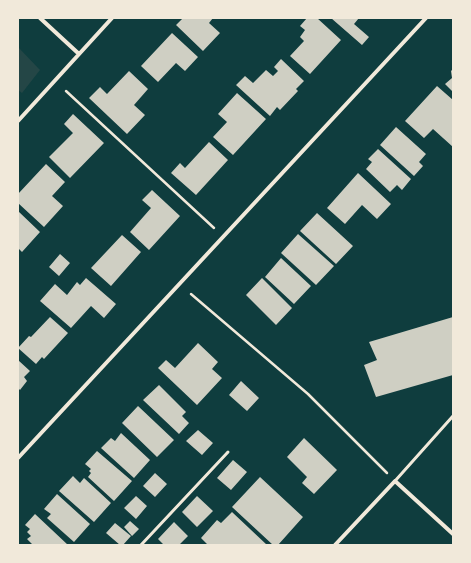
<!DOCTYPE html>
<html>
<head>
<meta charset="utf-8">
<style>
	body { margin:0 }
	#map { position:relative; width:471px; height:563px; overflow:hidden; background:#0f3d3e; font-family:Figtree,sans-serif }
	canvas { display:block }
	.frame { position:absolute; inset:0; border:19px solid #f1e9da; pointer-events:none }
</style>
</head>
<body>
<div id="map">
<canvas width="471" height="563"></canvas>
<div class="frame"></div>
</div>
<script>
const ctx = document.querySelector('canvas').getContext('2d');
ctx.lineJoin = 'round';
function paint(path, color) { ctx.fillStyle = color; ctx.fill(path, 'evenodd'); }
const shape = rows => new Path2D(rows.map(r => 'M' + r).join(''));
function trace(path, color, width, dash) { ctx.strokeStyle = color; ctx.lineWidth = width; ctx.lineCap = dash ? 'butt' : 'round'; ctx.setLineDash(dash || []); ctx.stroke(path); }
const green = shape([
	[18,47,40,70,22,93,18,90]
]);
const building = shape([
	[183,18,213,18,209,23,220,33,203,51,176,25],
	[307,18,317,18,341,40,310,74,290,56,304,41,300,37,305,30,300,26],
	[331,18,359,18,354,24,369,37,362,45],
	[172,33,198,57,185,71,176,63,158,82,141,66],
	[281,59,304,81,296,89,298,91,280,110,277,107,270,116,236,85,245,76,253,83,266,70,273,76,278,71,274,67],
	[453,69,453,92,445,84,452,78,451,71],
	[129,71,148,89,134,105,145,115,127,134,89,98,100,87,107,94],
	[437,86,453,100,453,147,433,129,424,138,405,121],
	[237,93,266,119,233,155,213,137,227,122,218,114],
	[73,114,104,143,70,178,49,157,73,133,64,124],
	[396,127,426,154,419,162,423,166,414,176,380,145],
	[209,142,228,160,196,195,171,173,180,163,185,168],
	[378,149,411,179,402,190,397,185,390,192,366,169,372,162,368,159],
	[46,164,65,182,52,196,63,206,44,227,18,203,18,194],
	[358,173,391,204,377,219,362,205,345,224,327,208],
	[152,190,180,216,149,250,130,232,151,208,142,200],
	[18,211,40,232,22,252,18,248],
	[317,213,353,246,336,264,300,231],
	[298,234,334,266,316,285,281,253],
	[122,235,141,252,111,286,91,268],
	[60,254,70,263,59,276,49,267],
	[281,258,311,286,294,304,265,277],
	[86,278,116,304,104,318,91,306,71,328,40,301,55,284,67,295,77,282,80,285],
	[262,278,292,308,276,325,246,295],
	[50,317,68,333,44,359,42,357,36,364,18,348,29,336,31,337],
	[453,317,453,375,376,397,364,365,377,360,369,342],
	[198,343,218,362,212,369,222,378,197,405,158,368,166,360,175,368],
	[18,360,30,371,24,377,27,381,20,390,18,388],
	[241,381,259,398,247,411,229,395],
	[159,385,186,412,182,416,189,423,179,434,143,400],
	[138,406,174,440,157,457,122,423],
	[198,430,213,443,202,455,186,441],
	[121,433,150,460,134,478,101,448,111,438,115,441],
	[304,438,337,470,314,494,302,483,307,477,287,457],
	[97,451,132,481,114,501,88,477,91,473,89,471,91,469,85,464],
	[233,460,247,472,231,490,217,478],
	[155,473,167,484,155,497,143,486],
	[73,476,80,483,84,478,111,503,94,522,59,491],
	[260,477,303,517,278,545,273,545,232,507],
	[57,494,90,524,74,542,47,518,51,514,44,509],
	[136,496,147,506,136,519,124,508],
	[197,496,213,511,197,527,182,512],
	[232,512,267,545,208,545,201,538,217,520,221,523],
	[35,514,68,545,33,545,27,539,31,536,27,532,30,529,25,525],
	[130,521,139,529,132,536,124,527],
	[174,522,188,536,179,545,164,545,158,539],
	[115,523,131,536,123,545,120,545,106,533]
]);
const path = shape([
	[66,91,214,228],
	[191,294,308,394,387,473]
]);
const service = shape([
	[395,481,453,416],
	[141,545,228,452]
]);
const minor = shape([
	[40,18,79,54],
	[18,121,112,18],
	[18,458,426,18],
	[335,545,395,481,453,534]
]);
paint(green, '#244646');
paint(building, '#cfcfc3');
trace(path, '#f1e9da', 2.5);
trace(service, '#f1e9da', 3);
trace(minor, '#f1e9da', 4);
</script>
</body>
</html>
